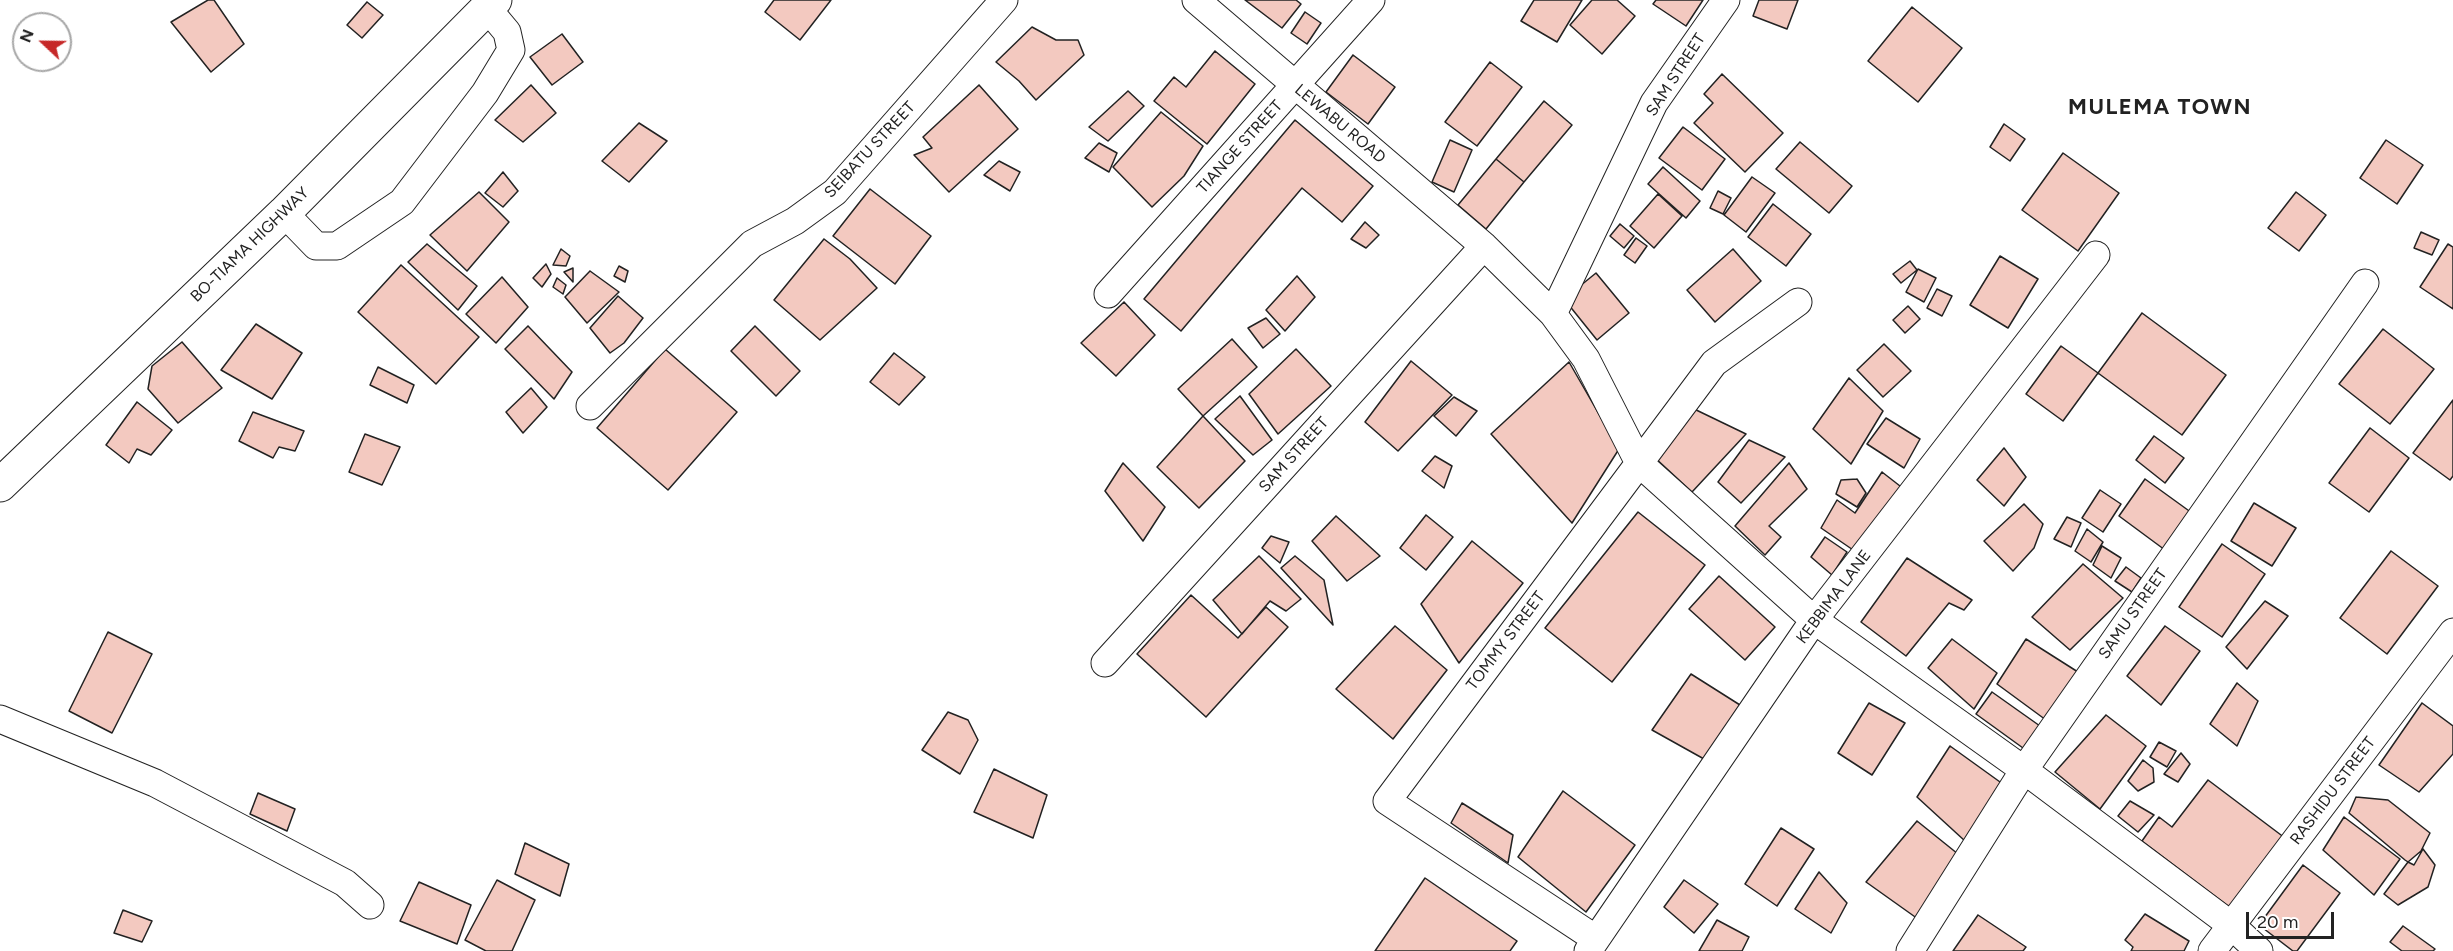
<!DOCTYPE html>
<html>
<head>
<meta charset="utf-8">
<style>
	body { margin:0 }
	#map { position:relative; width:2453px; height:951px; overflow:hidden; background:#fff; font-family:Figtree,sans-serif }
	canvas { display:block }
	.north { position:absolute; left:12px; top:12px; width:60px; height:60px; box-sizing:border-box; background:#fff; border:2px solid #a7a7a7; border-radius:50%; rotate:292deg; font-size:16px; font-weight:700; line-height:24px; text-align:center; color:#222 }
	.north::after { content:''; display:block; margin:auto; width:21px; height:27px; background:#c62828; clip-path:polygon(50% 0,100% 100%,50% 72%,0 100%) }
	.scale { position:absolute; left:2246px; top:912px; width:88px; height:27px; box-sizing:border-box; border:3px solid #222; border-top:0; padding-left:8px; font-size:18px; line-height:21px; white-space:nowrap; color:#222; -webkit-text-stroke:4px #fff; paint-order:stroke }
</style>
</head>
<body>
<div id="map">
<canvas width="2453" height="951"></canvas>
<div class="north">N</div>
<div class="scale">20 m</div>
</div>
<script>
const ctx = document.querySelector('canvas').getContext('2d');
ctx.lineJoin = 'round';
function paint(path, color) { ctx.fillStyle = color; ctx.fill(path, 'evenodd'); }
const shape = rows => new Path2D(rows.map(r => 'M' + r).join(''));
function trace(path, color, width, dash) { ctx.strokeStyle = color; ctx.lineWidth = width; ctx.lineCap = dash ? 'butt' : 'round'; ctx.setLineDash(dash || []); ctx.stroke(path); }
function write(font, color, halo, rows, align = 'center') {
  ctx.font = font + ' Figtree,sans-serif'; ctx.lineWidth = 4.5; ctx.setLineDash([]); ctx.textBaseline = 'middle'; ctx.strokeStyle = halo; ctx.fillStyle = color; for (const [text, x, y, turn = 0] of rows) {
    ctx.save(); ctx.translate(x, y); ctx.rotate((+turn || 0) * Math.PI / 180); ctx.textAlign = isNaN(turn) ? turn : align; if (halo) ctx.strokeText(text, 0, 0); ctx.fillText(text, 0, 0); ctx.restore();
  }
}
const building = shape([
	[208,0,214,0,244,44,211,72,171,22,208,0],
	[774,0,831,0,800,40,765,12,774,0],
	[1245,0,1296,0,1301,4,1282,28,1245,0],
	[1534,0,1582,0,1557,42,1521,21,1534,0],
	[1592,0,1617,0,1635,16,1602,54,1570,25,1592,0],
	[1656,0,1703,0,1686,26,1653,4,1656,0],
	[1759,0,1798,0,1787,29,1753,16,1759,0],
	[367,2,383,15,362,38,347,25,367,2],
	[1912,7,1962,48,1918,102,1868,61,1912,7],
	[1305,12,1321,23,1307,44,1291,33,1305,12],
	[1032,27,1056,40,1078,40,1084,55,1036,100,1019,81,996,62,1032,27],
	[562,34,583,62,552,85,530,57,562,34],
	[1215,51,1255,84,1207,144,1154,101,1174,77,1186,87,1215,51],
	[1353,55,1395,87,1368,124,1326,92,1353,55],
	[1490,62,1522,87,1477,146,1445,122,1490,62],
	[1722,74,1783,133,1745,172,1694,123,1713,103,1704,94,1722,74],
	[531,85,556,113,523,142,495,120,531,85],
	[979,85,1018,129,949,192,914,155,932,148,923,137,979,85],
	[1128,91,1144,106,1108,141,1089,127,1128,91],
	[1544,101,1572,125,1524,182,1496,159,1544,101],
	[1161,112,1203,146,1184,176,1152,207,1113,167,1161,112],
	[1295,120,1373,186,1342,222,1302,188,1181,331,1144,299,1295,120],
	[639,123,667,141,629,182,602,161,639,123],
	[2004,124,2025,139,2010,161,1990,147,2004,124],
	[1683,127,1725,159,1702,190,1659,158,1683,127],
	[1450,140,1472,150,1454,192,1432,182,1450,140],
	[2386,140,2423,165,2397,204,2360,178,2386,140],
	[1800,142,1852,186,1829,213,1776,169,1800,142],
	[1099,143,1117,153,1109,172,1085,158,1099,143],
	[2063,153,2119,193,2078,251,2022,210,2063,153],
	[1496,159,1524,182,1486,229,1458,205,1496,159],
	[999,161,1020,172,1010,191,984,175,999,161],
	[1663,167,1700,201,1686,218,1648,184,1663,167],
	[503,172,518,191,503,207,485,193,503,172],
	[1752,177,1775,193,1746,232,1724,215,1752,177],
	[870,189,931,236,895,284,833,236,870,189],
	[1718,191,1731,198,1723,214,1710,208,1718,191],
	[479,192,509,222,467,271,430,235,479,192],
	[2296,192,2326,215,2299,251,2268,228,2296,192],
	[1658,194,1682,216,1654,248,1630,226,1658,194],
	[1773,204,1811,234,1786,266,1748,237,1773,204],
	[1365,222,1379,235,1366,248,1351,239,1365,222],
	[1620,224,1634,236,1624,248,1610,236,1620,224],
	[2421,232,2439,240,2432,255,2414,248,2421,232],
	[1636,238,1647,246,1635,263,1624,255,1636,238],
	[824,239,850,259,877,288,820,340,774,300,824,239],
	[427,244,477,286,458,310,408,262,427,244],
	[2448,244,2453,247,2453,309,2420,287,2448,244],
	[561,249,570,256,566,266,553,265,561,249],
	[1733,249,1761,281,1715,322,1687,290,1733,249],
	[2000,256,2038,279,2008,328,1970,305,2000,256],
	[1910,261,1917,270,1901,283,1893,274,1910,261],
	[546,264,551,274,542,287,533,278,546,264],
	[401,265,479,337,436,384,358,312,401,265],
	[619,266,628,271,625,282,614,276,619,266],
	[573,268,573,282,564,272,573,268],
	[1918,269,1936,278,1924,302,1906,292,1918,269],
	[590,271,619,292,587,323,565,297,590,271],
	[1596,273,1629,313,1597,340,1564,299,1596,273],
	[1297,276,1315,297,1285,331,1266,310,1297,276],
	[502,277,528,307,496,343,466,314,502,277],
	[557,278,566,285,563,294,553,287,557,278],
	[1937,289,1952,296,1942,316,1927,308,1937,289],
	[618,296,643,318,624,343,610,353,590,328,618,296],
	[1124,302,1155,335,1116,376,1081,343,1124,302],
	[1908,306,1920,319,1905,333,1893,320,1908,306],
	[2142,313,2226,375,2182,435,2098,373,2142,313],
	[1266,318,1280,334,1263,348,1248,328,1266,318],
	[256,324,302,353,272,399,221,370,256,324],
	[528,326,572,372,554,399,505,349,528,326],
	[755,326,800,371,776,396,731,351,755,326],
	[2383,329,2434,369,2390,424,2339,384,2383,329],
	[1232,339,1257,367,1203,416,1178,389,1232,339],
	[182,342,222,388,178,423,148,389,152,366,182,342],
	[1884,344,1911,371,1883,397,1857,370,1884,344],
	[2061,346,2098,373,2063,421,2026,394,2061,346],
	[665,349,737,412,668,490,597,428,665,349],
	[1296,349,1331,386,1278,434,1249,394,1296,349],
	[894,353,925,377,899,405,870,382,894,353],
	[1411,361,1452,395,1398,451,1365,422,1411,361],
	[1569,362,1619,449,1572,523,1491,434,1569,362],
	[378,367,414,385,407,403,370,385,378,367],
	[1849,378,1883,411,1851,464,1813,429,1849,378],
	[531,388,547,407,523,433,506,412,531,388],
	[1240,396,1272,440,1253,455,1215,419,1240,396],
	[1454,397,1477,411,1456,436,1434,416,1454,397],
	[2453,400,2453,476,2450,480,2413,453,2453,400],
	[137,402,172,430,151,455,137,449,129,463,106,445,137,402],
	[1690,407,1746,434,1692,492,1653,456,1690,407],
	[253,412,304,431,295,451,279,447,273,458,239,441,253,412],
	[1203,416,1245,461,1199,508,1157,467,1203,416],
	[1886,418,1920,439,1904,468,1867,444,1886,418],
	[2370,428,2409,458,2369,512,2329,483,2370,428],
	[365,434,400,447,382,485,349,472,365,434],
	[2154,436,2184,458,2165,483,2136,460,2154,436],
	[1749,440,1785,457,1741,503,1718,482,1749,440],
	[2004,448,2026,477,2004,506,1977,480,2004,448],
	[1435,456,1452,466,1444,488,1422,471,1435,456],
	[1123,463,1165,507,1143,541,1105,491,1123,463],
	[1789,463,1807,489,1769,526,1781,537,1765,555,1735,526,1789,463],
	[1882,472,1909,493,1859,554,1821,528,1837,500,1855,513,1882,472],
	[1857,479,1866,493,1857,507,1836,494,1841,480,1857,479],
	[2145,479,2192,513,2165,550,2119,516,2145,479],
	[2100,490,2121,504,2103,532,2082,518,2100,490],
	[2254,503,2296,528,2272,566,2231,541,2254,503],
	[2024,504,2043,524,2034,548,2013,571,1984,541,2024,504],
	[1638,512,1705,565,1612,682,1545,628,1638,512],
	[1426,515,1453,537,1426,570,1400,548,1426,515],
	[1336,516,1380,556,1347,581,1312,541,1336,516],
	[2067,517,2081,523,2071,547,2054,539,2067,517],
	[2087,529,2103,542,2091,562,2075,551,2087,529],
	[1271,536,1289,542,1280,563,1262,548,1271,536],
	[1825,537,1847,552,1832,575,1811,557,1825,537],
	[1472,541,1523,583,1459,663,1421,604,1472,541],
	[2222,544,2265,574,2222,637,2179,607,2222,544],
	[2102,546,2121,558,2111,578,2093,565,2102,546],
	[2391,551,2438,586,2387,654,2340,618,2391,551],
	[1259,556,1301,599,1286,611,1270,601,1242,634,1213,600,1259,556],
	[1295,556,1324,580,1333,625,1281,568,1295,556],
	[1907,558,1972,600,1964,610,1949,603,1906,656,1861,622,1907,558],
	[2083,564,2123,598,2070,650,2032,617,2083,564],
	[2126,567,2141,578,2132,592,2115,581,2126,567],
	[1719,576,1775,627,1745,660,1689,609,1719,576],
	[1191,595,1238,638,1266,607,1288,627,1206,717,1137,654,1191,595],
	[2265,601,2288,616,2247,669,2226,647,2265,601],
	[1395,626,1447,670,1393,739,1336,689,1395,626],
	[2165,626,2200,651,2161,705,2127,676,2165,626],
	[108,632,152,654,112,733,69,711,108,632],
	[1952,639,1997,673,1974,709,1928,668,1952,639],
	[2026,639,2078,672,2046,720,1997,684,2026,639],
	[1691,674,1740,705,1704,759,1652,730,1691,674],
	[2237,683,2258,701,2237,746,2210,724,2237,683],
	[1992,692,2040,726,2023,748,1976,714,1992,692],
	[1869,703,1905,723,1872,775,1838,753,1869,703],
	[2422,703,2453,726,2453,754,2419,792,2379,765,2422,703],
	[948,712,968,720,978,740,960,774,922,750,948,712],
	[2106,715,2146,746,2100,809,2055,772,2106,715],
	[2159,742,2176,751,2167,767,2150,757,2159,742],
	[1950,746,2007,787,1965,841,1917,797,1950,746],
	[2181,753,2190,764,2178,782,2164,774,2181,753],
	[2143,760,2153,768,2154,782,2138,791,2128,781,2143,760],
	[994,769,1047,795,1033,838,974,812,994,769],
	[2208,780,2285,838,2232,909,2142,841,2159,817,2172,827,2208,780],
	[1563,791,1635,845,1586,912,1518,857,1563,791],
	[258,793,295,809,287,831,250,814,258,793],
	[2356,797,2388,800,2430,833,2421,851,2408,862,2405,860,2349,813,2356,797],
	[2130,801,2154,815,2138,832,2118,816,2130,801],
	[1462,803,1513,835,1508,863,1451,823,1462,803],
	[2344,817,2400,859,2374,895,2323,850,2344,817],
	[1917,821,1958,854,1918,919,1866,882,1917,821],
	[1781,828,1814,849,1777,906,1745,884,1781,828],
	[525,843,569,864,560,896,515,874,525,843],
	[2423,849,2435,865,2428,887,2398,905,2384,894,2408,862,2414,865,2423,849],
	[2303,865,2340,893,2297,951,2293,951,2259,925,2303,865],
	[1819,872,1847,903,1831,933,1795,909,1819,872],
	[1425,878,1517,941,1510,951,1375,951,1425,878],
	[497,880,535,900,512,951,486,951,465,940,497,880],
	[1684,880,1718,904,1694,933,1664,907,1684,880],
	[419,882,471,905,457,944,400,921,419,882],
	[123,910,152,921,142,942,114,933,123,910],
	[2145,914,2189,941,2184,951,2131,951,2133,947,2125,940,2145,914],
	[1978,915,2026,947,2023,951,1953,951,1978,915],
	[1717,920,1749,937,1742,951,1699,951,1717,920],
	[2403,926,2435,949,2433,951,2402,951,2390,942,2403,926]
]);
const street = shape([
	[1196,0,1484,246,1553,314,1586,359,1639,463,1814,620,2024,770,2231,925,2259,951],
	[284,213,316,246,337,246,402,202,485,93,511,50,507,32,487,8],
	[1108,294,1371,0],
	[1553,314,1654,103,1726,0],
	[590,406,752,244,795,221,835,192,1004,0],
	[1105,663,1484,246],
	[0,719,155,783,345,883,370,905],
	[1596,939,1387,801,1714,363,1798,302],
	[1588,951,1814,620,2096,255],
	[1910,951,2024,770,2365,283],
	[2212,951,2453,632]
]);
const highway = shape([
	[0,485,284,213,495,0]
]);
const streetNames = [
	["SAM STREET",1676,75,-57],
	["LEWABU ROAD",1340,124,40],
	["TIANGE STREET",1240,147,-48],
	["SEIBATU STREET",870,150,-47],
	["BO-TIAMA HIGHWAY",250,245,-44],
	["SAM STREET",1294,455,-48],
	["KEBBIMA LANE",1834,597,-53],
	["SAMU STREET",2133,614,-55],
	["TOMMY STREET",1506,641,-53],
	["RASHIDU STREET",2333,791,-53]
];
const districtNames = [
	["MULEMA TOWN",2160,108]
];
paint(building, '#f3c9c0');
trace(building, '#222', 1.5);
trace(street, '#222', 29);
trace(highway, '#222', 35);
trace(street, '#fff', 27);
trace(highway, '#fff', 33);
write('16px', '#222', '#fff', streetNames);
ctx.letterSpacing = '1.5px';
write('bold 22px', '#222', '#fff', districtNames);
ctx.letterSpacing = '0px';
</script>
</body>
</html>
